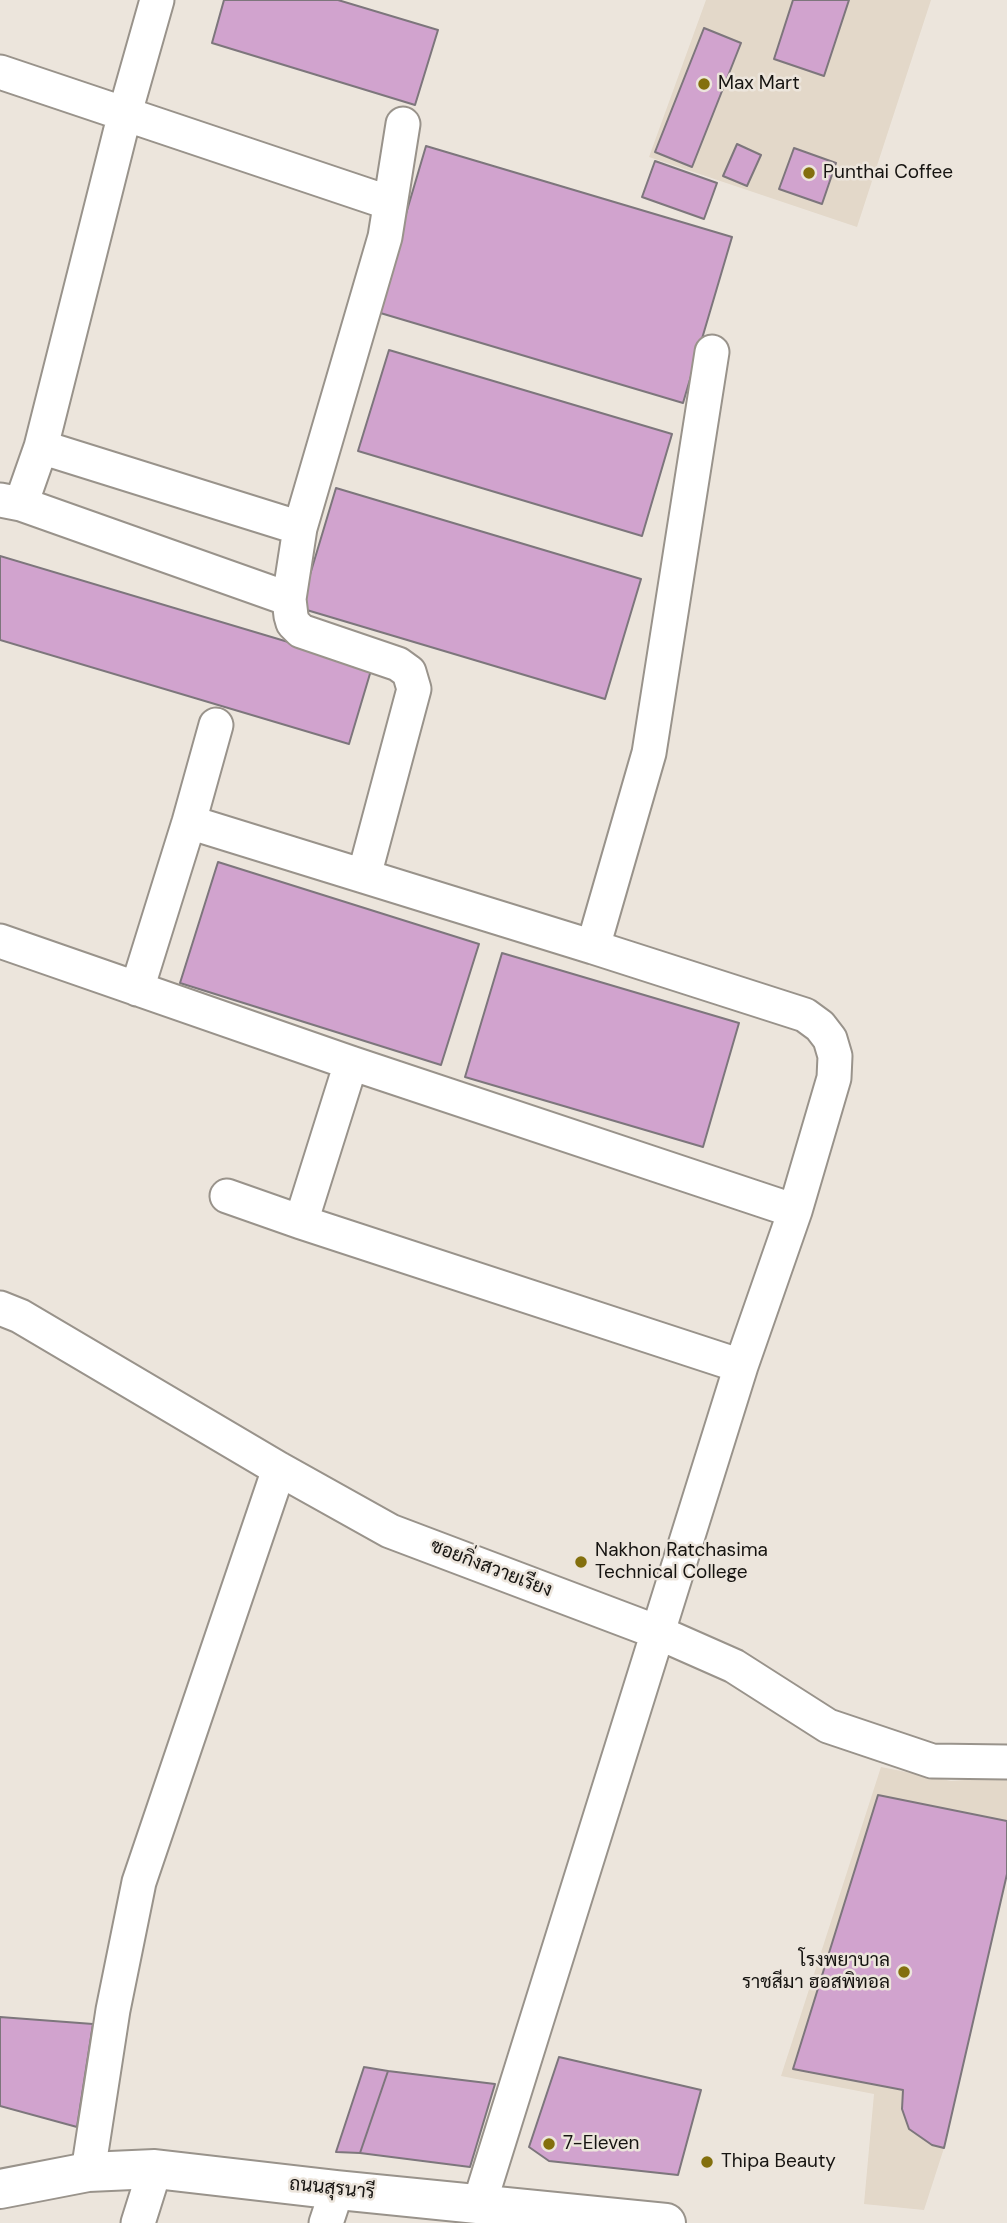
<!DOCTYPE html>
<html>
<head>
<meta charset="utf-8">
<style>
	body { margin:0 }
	canvas { display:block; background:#ece5dc }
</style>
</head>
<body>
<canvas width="1007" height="2223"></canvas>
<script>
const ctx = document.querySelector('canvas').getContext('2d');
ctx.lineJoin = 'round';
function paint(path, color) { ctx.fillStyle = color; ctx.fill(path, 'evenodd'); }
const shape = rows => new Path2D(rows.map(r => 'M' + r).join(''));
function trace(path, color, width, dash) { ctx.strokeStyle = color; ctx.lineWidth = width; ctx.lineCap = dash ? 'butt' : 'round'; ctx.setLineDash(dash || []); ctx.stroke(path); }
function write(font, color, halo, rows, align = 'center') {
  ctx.font = font + ' "DM Sans",Sarabun,sans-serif'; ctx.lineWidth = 5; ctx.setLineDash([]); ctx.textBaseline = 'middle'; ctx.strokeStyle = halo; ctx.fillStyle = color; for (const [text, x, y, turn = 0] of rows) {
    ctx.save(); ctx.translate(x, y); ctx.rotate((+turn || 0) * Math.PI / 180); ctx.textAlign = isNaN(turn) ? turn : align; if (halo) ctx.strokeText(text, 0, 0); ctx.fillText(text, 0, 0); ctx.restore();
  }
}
const built = shape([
	[706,0,931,0,857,227,649,157],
	[881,1767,951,1781,1007,1777,1007,1874,944,2148,924,2210,864,2204,874,2094,781,2076]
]);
const building = shape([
	[224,0,338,0,438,30,415,105,212,43,224,0],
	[793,0,849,0,824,76,774,59,793,0],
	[704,28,741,43,692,167,655,152,704,28],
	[737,144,761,155,747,186,723,176,737,144],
	[426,146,732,237,683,403,377,312,426,146],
	[794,148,836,163,822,204,779,189,794,148],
	[655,161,717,183,704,219,642,197,655,161],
	[389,350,672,434,642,536,358,451,389,350],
	[336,488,641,579,605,699,300,608,336,488],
	[0,556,372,667,349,744,0,640,0,556],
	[218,862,479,944,441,1065,180,983,218,862],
	[502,953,739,1023,703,1147,465,1077,502,953],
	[878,1795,1007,1821,1007,1874,944,2148,932,2145,909,2129,902,2109,903,2090,793,2069,878,1795],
	[0,2017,93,2024,77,2127,0,2106,0,2017],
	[559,2057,701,2090,678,2175,549,2161,529,2147,559,2057],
	[364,2067,388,2071,360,2153,336,2152,364,2067],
	[388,2071,495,2084,470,2167,360,2153,388,2071]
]);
const minor = shape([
	[0,72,390,203],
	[41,447,300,528],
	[0,500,21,504,289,599],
	[21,504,41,447,125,113,157,0],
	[189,822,593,947],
	[364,876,414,689,409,672,398,664,301,631,293,623,291,616,289,599,300,528,385,237,403,124],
	[0,941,351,1063,795,1211],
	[137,989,189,822,216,725],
	[227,1196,301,1222,741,1366],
	[301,1222,351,1063],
	[0,1308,20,1316,279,1469,390,1531,657,1632,734,1666,828,1726,932,1761,1007,1762],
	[88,2172,113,2010,139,1882,279,1469],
	[479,2205,741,1366,795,1211,834,1078,835,1056,830,1039,820,1026,805,1015,593,947,649,753,712,352],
	[138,2223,155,2169],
	[326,2223,337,2190]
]);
const major = shape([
	[0,2189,88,2172,155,2169,337,2190,666,2223]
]);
const markers = [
	[704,84,7,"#836f0d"],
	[809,173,7,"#836f0d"],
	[581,1562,7,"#836f0d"],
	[904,1972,7,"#836f0d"],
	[549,2144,7,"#836f0d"],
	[707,2162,7,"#836f0d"]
];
const poiNames = [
	["Max Mart",718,84],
	["Punthai Coffee",823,173],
	["Nakhon Ratchasima",595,1551],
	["Technical College",595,1573],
	["โรงพยาบาล",890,1961,"right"],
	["ราชสีมา ฮอสพิทอล",890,1983,"right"],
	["7-Eleven",563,2144],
	["Thipa Beauty",721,2162]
];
const streetNames = [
	["ซอยกิ่งสวายเรียง",491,1569,21],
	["ถนนสุรนารี",332,2189,6]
];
paint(built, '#e3d8c9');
paint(building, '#d1a3ce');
trace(building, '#7d767c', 2);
trace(minor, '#99938b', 37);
trace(major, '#99938b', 42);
trace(minor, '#fff', 33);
trace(major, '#fff', 38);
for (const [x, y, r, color] of markers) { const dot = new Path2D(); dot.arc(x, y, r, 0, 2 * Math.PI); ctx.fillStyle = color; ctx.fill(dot); trace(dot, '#ece5dc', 2.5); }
write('19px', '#161411', '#ece5dc', poiNames, 'left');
write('19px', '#161411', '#ece5dc', streetNames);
</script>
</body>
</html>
